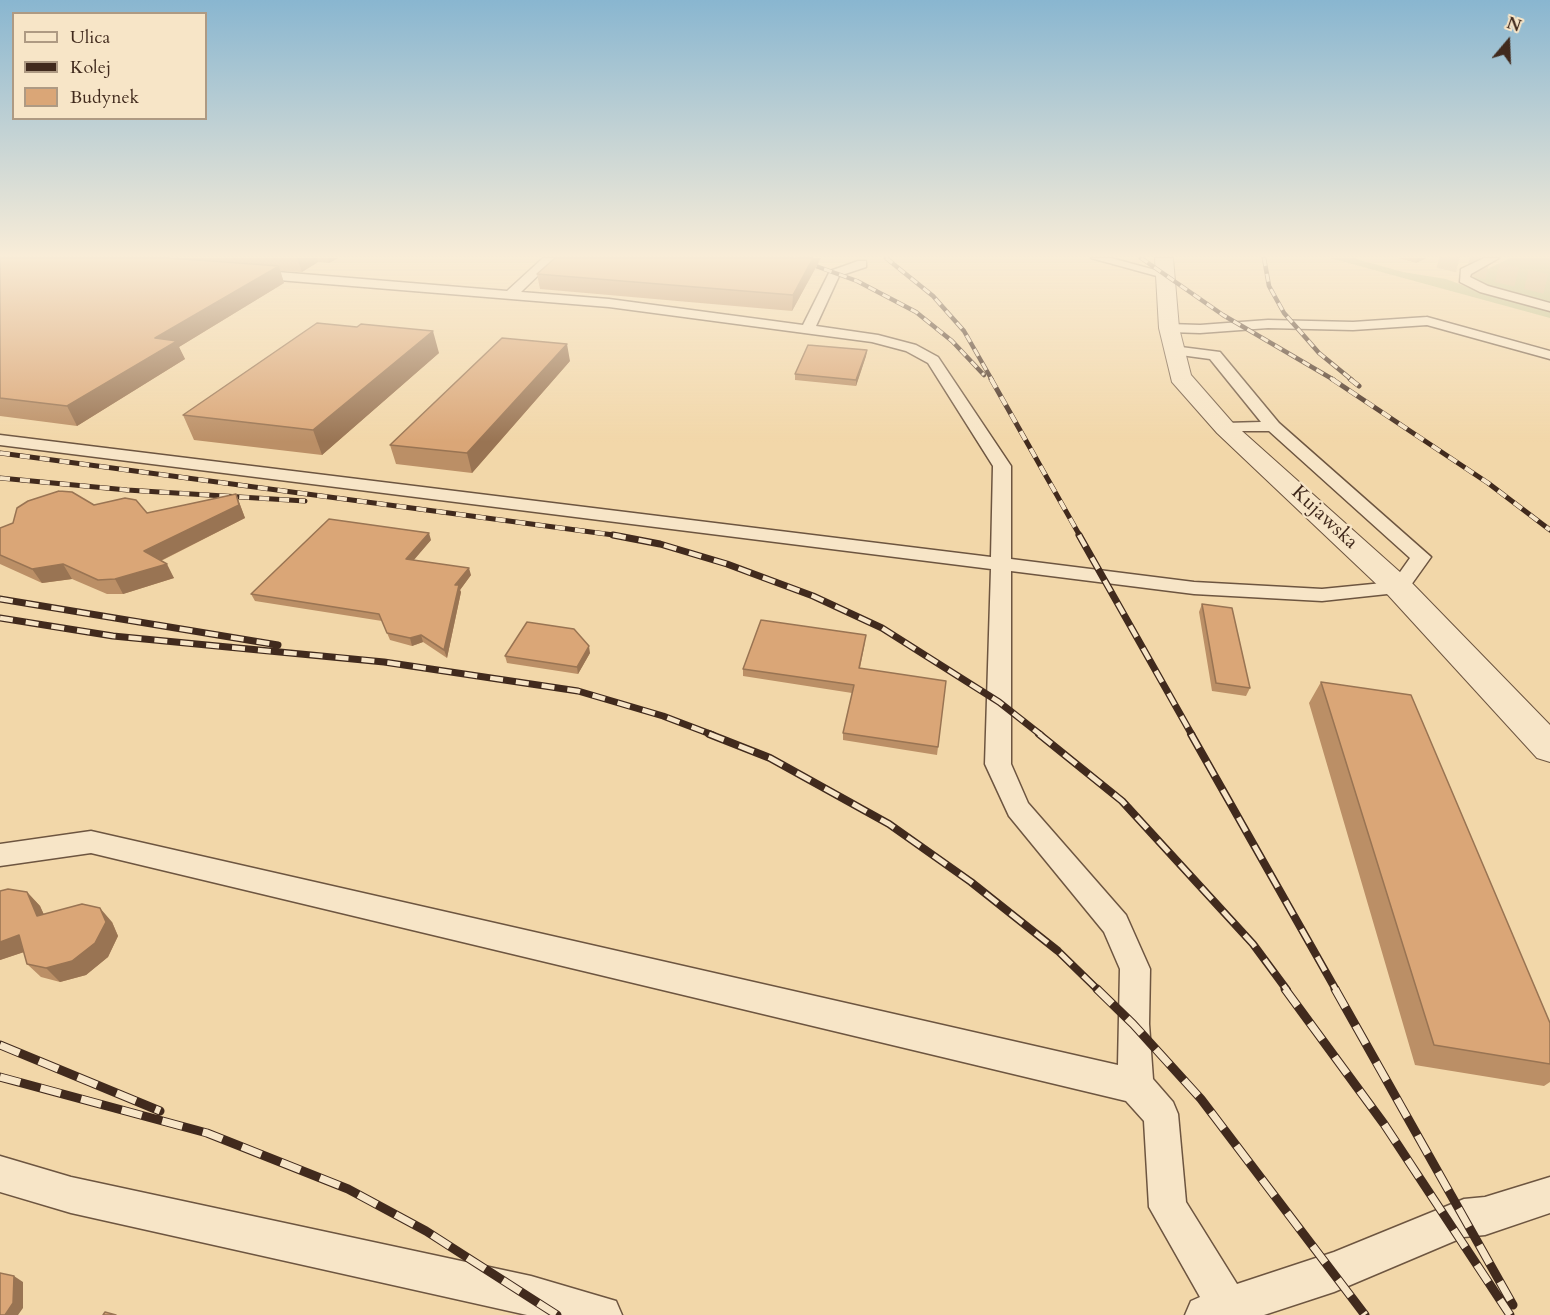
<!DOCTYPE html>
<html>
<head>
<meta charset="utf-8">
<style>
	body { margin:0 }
	#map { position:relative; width:1550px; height:1315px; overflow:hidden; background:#f2d7a9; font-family:Cardo,serif }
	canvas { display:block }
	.legend { position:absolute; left:12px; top:12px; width:195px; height:108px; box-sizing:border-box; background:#f7e5c7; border:2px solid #ae9a83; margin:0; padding:8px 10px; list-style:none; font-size:18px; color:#412a1d }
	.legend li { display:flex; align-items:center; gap:12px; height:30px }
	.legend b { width:30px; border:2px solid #ae9a83 }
	.north { position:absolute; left:1478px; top:12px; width:60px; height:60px; -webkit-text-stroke:4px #f7e5c7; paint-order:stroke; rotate:19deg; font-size:16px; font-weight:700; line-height:24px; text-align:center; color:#412a1d }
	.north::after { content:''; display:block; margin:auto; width:21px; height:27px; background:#412a1d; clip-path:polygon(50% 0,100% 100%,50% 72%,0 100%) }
</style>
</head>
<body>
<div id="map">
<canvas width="1550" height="1315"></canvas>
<ul class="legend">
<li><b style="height:8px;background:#f7e5c7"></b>Ulica</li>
<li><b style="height:8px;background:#412a1d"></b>Kolej</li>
<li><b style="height:16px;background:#daa677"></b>Budynek</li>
</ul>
<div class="north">N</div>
</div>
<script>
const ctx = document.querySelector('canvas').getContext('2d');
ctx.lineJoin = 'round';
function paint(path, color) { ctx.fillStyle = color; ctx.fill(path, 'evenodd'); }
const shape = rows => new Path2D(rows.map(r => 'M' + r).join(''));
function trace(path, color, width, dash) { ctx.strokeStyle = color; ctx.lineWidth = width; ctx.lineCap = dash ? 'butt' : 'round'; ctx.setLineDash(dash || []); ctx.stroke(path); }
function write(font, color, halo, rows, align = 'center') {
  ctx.font = font + ' Cardo,serif'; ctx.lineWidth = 4.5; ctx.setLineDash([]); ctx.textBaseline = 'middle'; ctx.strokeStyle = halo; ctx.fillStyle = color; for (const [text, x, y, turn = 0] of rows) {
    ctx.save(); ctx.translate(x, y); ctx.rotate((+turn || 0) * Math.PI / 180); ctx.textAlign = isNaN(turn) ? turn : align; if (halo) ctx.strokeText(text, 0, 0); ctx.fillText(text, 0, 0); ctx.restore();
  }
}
const green = shape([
	[1330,258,1353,258,1403,272,1446,279,1481,292,1550,309,1550,318],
	[1510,258,1550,258,1550,304,1493,288,1474,279,1473,276]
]);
const highwayTunnel = shape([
	[1439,258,1550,285]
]);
const lane = shape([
	[543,258,556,258,521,292,609,299,803,325,830,271,858,261,866,261,866,267,839,276,816,326,878,335,916,345,938,357,1011,466,1011,559,1194,582,1322,589,1393,582,1410,558,1269,431,1219,431,1217,428,1225,423,1261,422,1210,359,1173,354,1166,350,1173,346,1220,352,1279,423,1431,557,1406,592,1322,601,1194,594,1011,571,1011,764,1028,803,1126,915,1150,969,1149,1024,1153,1079,1173,1102,1178,1114,1186,1202,1237,1284,1334,1252,1464,1199,1485,1197,1550,1177,1550,1213,1485,1235,1464,1237,1334,1292,1264,1315,1185,1315,1191,1301,1200,1297,1149,1207,1144,1121,1126,1101,91,853,0,866,0,844,91,831,1118,1065,1120,969,1104,932,1009,816,985,764,991,569,0,445,0,435,991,557,993,466,928,363,906,351,872,342,609,307,254,278,248,274,254,270,507,291,543,258],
	[1091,258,1111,258,1170,274,1164,278,1091,258],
	[1484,258,1499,258,1471,274,1470,277,1488,286,1550,303,1550,311,1480,292,1460,282,1461,269,1484,258],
	[1427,317,1550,351,1550,359,1427,325,1353,330,1268,328,1200,333,1169,332,1162,328,1169,324,1200,325,1268,320,1353,322,1427,317],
	[0,1156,71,1177,531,1276,616,1301,622,1315,527,1315,71,1213,0,1192,0,1156]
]);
const street = shape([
	[1155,258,1173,258,1179,328,1191,375,1233,423,1410,581,1550,725,1550,762,1537,758,1388,595,1217,433,1172,382,1159,328,1155,258]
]);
const railFar4 = shape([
	[794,258,857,281,916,312,952,341,984,375],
	[886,258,933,296,964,331,992,380],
	[1141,258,1223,315,1334,380],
	[1264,258,1269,286,1284,313,1319,353,1352,380]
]);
const railFar3 = shape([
	[991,379,1080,536],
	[1332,379,1488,483,1550,530],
	[1350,379,1359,386],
	[0,453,621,536],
	[0,478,127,490,305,501]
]);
const railFar2 = shape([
	[613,535,660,544,727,564,813,596,882,628,999,702,1041,735],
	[1079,535,1192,735],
	[0,599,278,645],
	[0,618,113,636,384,662,578,691,663,716,713,735]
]);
const railFar1 = shape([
	[709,734,770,758,889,824,971,882,1058,951,1098,990],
	[1039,734,1122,801,1253,944,1287,990],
	[1191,734,1336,990]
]);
const rail = shape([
	[1097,989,1133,1024,1201,1099,1365,1315],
	[1285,989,1384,1124,1510,1315],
	[1335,989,1513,1305],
	[0,1045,160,1111],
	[0,1077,207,1133,348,1189,426,1231,557,1315]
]);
const wall = shape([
	[0,258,338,258,329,263,318,262,302,272,280,271,284,283,179,347,185,359,77,426,0,416],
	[555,258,821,258,792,311,540,289,537,274],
	[1398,258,1426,258,1416,263],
	[357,327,439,353,322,455,194,440,183,415],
	[867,350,866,356,856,386,795,380,795,374],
	[570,361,472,473,396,464,390,445],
	[236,494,245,518,161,561,174,578,123,594,107,594,72,579,42,583,0,564,0,528,94,505,147,513],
	[431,540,413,560,471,575,460,590,461,592,447,658,423,642,412,646,390,640,382,621,255,601,251,594],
	[1202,604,1250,688,1246,696,1212,691,1199,612],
	[865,642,860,668,938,747,937,755,843,740,843,733,852,693,743,676,743,669],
	[590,653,578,674,507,663,505,656],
	[1321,682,1550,1023,1550,1082,1544,1086,1415,1065,1309,703],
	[0,891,27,892,40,906,44,915,112,922,118,936,108,957,86,975,60,982,41,977,27,964,24,952,0,960]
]);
const shadedWall = shape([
	[297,258,317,258,318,262,302,272],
	[328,258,338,258,329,263],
	[813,258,821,258,792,311,793,295],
	[1418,258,1426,258,1416,263],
	[279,266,284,283,179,347,185,359,77,426,67,406,155,338],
	[433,331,439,353,322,455,313,430],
	[567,344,570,361,472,473,467,453],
	[867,350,866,356,856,386,856,380],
	[236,494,245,518,152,565,144,551],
	[429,533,431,540,408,567,406,559],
	[63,564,72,579,42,583,32,569],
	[167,564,174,578,123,594,115,579],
	[469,568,471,575,460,590,461,592,447,658,444,650,455,585],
	[421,635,423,642,412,646,410,638],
	[589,646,590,653,578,674,577,667],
	[27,892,40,906,51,930,37,916],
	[100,908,112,922,118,936,108,957,86,975,60,982,46,968],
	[19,935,33,949,0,960,0,942],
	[14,1276,23,1282,23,1308,18,1315,5,1315]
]);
const building = shape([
	[0,258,169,258,279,266,155,338,177,341,67,406,0,398,0,258],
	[555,258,813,258,793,295,537,274,555,258],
	[317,323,357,327,361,324,433,331,313,430,183,415,317,323],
	[502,338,567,344,467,453,390,445,502,338],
	[808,345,867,350,856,380,795,374,808,345],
	[59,491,72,492,94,505,125,498,136,500,147,513,236,494,239,505,144,551,167,564,115,579,98,580,63,564,32,569,0,555,0,528,13,523,17,508,28,501,59,491],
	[329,519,429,533,406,559,469,568,455,585,459,585,444,650,421,635,410,638,387,633,379,614,251,594,329,519],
	[1202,604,1232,608,1250,688,1216,683,1202,604],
	[761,620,866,635,859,668,946,681,938,747,843,733,854,685,743,669,761,620],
	[527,622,574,629,589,646,577,667,505,656,527,622],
	[1321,682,1411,695,1550,1023,1550,1064,1434,1045,1321,682],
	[8,889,27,892,37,916,82,904,100,908,106,922,95,943,72,961,46,968,27,964,19,935,0,942,0,891,8,889],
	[0,1273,14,1276,13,1303,5,1315,0,1315,0,1273],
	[105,1312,116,1315,103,1315,105,1312]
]);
const streetNames = [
	["Kujawska",1324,518,43]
];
paint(green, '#babe88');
trace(highwayTunnel, '#cfb48d', 20, [20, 10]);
trace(lane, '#6d5540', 3);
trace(street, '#6d5540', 2);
paint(lane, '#f7e5c7');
paint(street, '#f7e5c7');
trace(railFar4, '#412a1d', 4.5);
trace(railFar3, '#412a1d', 5);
trace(railFar2, '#412a1d', 7);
trace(railFar1, '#412a1d', 8);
trace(rail, '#412a1d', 9);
trace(railFar4, '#f7e5c7', 3, [8]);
trace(railFar3, '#f7e5c7', 4, [10]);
trace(railFar2, '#f7e5c7', 4.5, [13]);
trace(railFar1, '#f7e5c7', 5, [16]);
trace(rail, '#f7e5c7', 7, [21]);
paint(wall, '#bb8f66');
paint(shadedWall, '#997453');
paint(building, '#daa677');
trace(building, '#997453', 1.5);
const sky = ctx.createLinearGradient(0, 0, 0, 442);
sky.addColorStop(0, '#89b6d0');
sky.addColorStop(0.58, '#f9edd8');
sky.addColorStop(1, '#f9edd800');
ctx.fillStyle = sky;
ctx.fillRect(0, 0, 1550, 442);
write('20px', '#412a1d', '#f7e5c7', streetNames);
</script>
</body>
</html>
